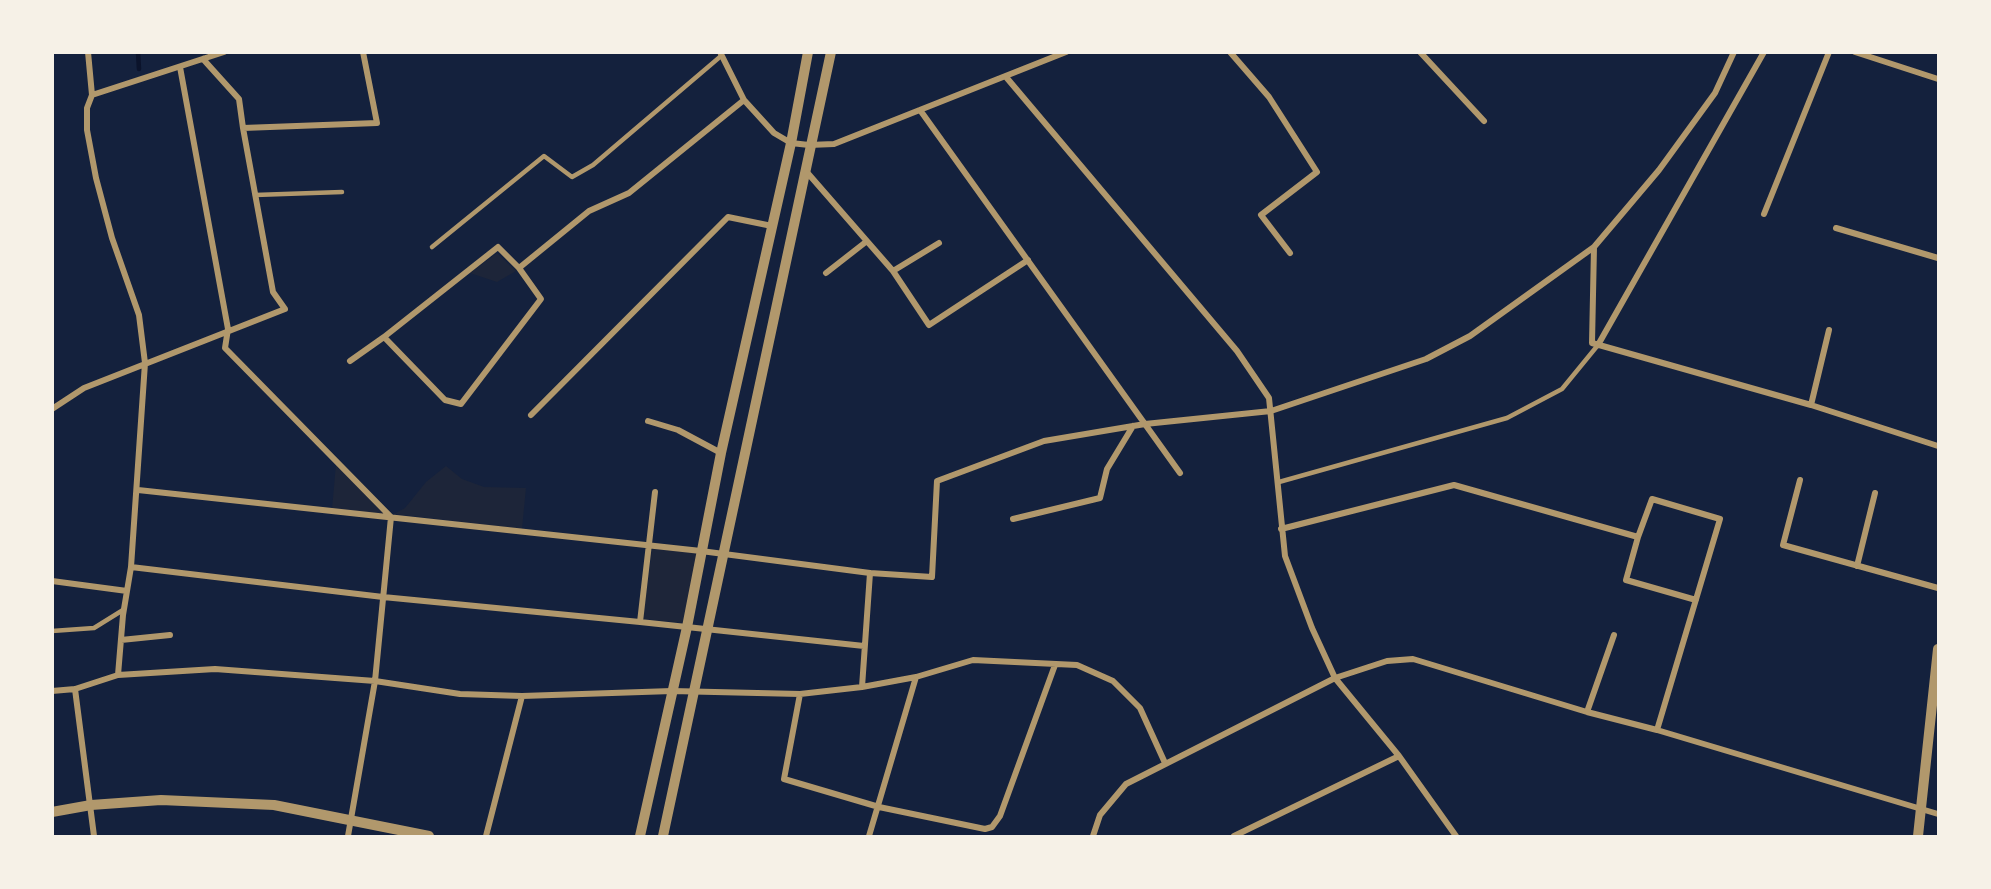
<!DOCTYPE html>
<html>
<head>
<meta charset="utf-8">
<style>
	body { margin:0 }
	#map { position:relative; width:1991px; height:889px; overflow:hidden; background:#14213d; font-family:"Alegreya Sans",sans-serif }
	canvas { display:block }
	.frame { position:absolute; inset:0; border:54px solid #f6f1e7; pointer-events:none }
</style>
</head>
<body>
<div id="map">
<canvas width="1991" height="889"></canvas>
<div class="frame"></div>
</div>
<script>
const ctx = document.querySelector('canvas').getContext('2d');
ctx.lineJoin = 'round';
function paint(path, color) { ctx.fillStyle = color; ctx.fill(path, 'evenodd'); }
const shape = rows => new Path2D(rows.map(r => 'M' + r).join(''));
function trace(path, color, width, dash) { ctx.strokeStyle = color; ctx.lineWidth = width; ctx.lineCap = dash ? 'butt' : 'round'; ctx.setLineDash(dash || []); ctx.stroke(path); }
const green = shape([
	[497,253,516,271,497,282,470,273],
	[336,464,385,514,332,509],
	[446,466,462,479,484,487,526,488,522,529,394,514,405,508,426,482],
	[652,549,697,553,685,623,643,619]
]);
const stream = shape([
	[138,52,139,69]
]);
const service = shape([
	[255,195,342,192],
	[432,247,544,156,572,177,593,165,721,56],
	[1279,482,1507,418,1562,389,1598,345],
	[52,631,94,628,123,610]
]);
const minor = shape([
	[720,52,744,100,774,133,791,143,809,145,834,144,1066,52],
	[1230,52,1269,97,1317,172,1261,215,1290,253],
	[1420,52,1484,121],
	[1855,52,1938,79],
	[203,59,239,99,243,128],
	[180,67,228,329,225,348,391,517],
	[1006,77,1237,351,1269,398,1285,556,1312,628,1335,678,1399,756,1456,836],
	[92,95,224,52],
	[920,110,1180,473],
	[805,170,893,271,929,325,1028,260],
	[1764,214,1829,52],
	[1836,228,1938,258],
	[1594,247,1592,343,1811,405,1938,446],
	[519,268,498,247,384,337,445,400,461,404,541,299,519,268,589,211,629,193,744,100],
	[893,271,939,243],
	[826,273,867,241],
	[1598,345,1764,52],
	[350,361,384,337],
	[1811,405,1829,330],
	[52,409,84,388,285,309,273,292,243,128,377,123,363,52],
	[531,415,728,217,772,226],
	[648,421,678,430,721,453],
	[1800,480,1783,545,1938,588],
	[138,490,701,551,870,573,862,687],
	[655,492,640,622,864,646],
	[1013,519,1100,498,1107,469,1133,426],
	[1281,529,1454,485,1638,537,1652,499,1720,519,1657,730],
	[1638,537,1626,580,1696,600],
	[1857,566,1875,493],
	[131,567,383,597,640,622],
	[870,573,932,577,937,481,1044,441,1145,424,1271,411,1426,359,1470,336,1594,247,1659,170,1715,93,1734,52],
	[52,581,127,591],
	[121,640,170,635],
	[118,675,215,669,375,681,460,694,522,696,672,691,800,694,862,687,916,677,973,660,1077,665,1113,681,1140,708,1165,763],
	[75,689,94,836],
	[52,691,75,689,118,675,123,615,131,567,145,363,139,315,112,238,96,178,87,130,87,108,92,95,88,52],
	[800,694,784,779,879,807,985,829,992,827,1000,816,1055,665],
	[1587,712,1614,635],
	[348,836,375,681,391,517],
	[486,836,522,696],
	[869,836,916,677],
	[1093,836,1100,815,1126,784,1335,678,1387,661,1413,659,1587,712,1657,730,1938,814],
	[1234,836,1399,756]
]);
const tertiary = shape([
	[52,812,91,805,161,800,274,805,429,836],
	[640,836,687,627,721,453,791,143,808,52],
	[663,836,831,52],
	[1918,836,1938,649]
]);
paint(green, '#1d2539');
trace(stream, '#0b132b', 4.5);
trace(service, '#b1986c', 4.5);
trace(minor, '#b1986c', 6);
trace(tertiary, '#b1986c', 10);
</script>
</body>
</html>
